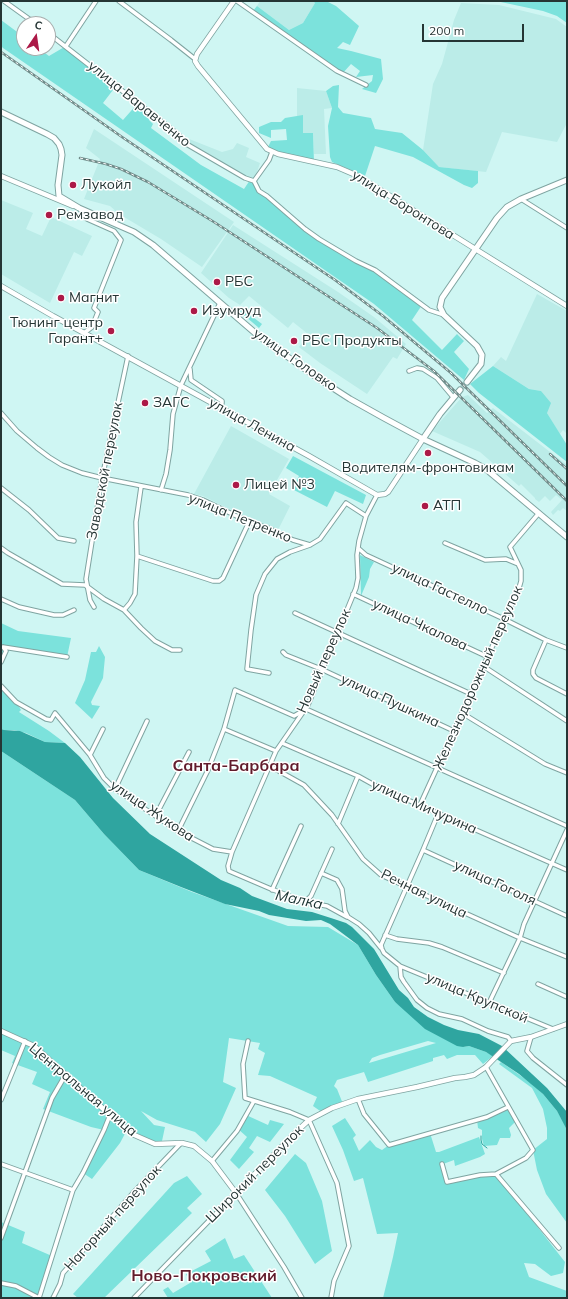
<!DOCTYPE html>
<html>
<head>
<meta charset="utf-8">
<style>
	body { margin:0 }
	#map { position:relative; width:568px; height:1299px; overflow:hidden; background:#cff6f3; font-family:Mulish,sans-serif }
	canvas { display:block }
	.frame { position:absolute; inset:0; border:2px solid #253534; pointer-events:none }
	.north { position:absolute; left:16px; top:16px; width:40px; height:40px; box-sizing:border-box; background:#fff; border:1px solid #a8aeae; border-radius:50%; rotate:13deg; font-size:11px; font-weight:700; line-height:16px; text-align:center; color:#253534 }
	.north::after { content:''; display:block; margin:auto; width:14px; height:18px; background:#ac1947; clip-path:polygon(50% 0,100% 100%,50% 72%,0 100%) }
	.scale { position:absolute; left:422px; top:24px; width:102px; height:18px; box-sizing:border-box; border:2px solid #253534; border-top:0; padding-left:5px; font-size:12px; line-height:14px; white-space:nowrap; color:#253534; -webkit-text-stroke:3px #fff; paint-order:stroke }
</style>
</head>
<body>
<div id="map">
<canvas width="568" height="1299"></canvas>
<div class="frame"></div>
<div class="north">С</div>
<div class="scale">200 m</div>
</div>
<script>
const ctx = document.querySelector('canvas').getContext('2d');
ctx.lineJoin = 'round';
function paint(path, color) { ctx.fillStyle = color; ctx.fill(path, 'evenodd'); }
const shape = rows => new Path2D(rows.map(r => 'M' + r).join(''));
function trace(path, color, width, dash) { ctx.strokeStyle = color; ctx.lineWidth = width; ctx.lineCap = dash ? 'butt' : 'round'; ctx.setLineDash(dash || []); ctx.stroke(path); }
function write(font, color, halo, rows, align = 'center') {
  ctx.font = font + ' Mulish,sans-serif'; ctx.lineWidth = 3; ctx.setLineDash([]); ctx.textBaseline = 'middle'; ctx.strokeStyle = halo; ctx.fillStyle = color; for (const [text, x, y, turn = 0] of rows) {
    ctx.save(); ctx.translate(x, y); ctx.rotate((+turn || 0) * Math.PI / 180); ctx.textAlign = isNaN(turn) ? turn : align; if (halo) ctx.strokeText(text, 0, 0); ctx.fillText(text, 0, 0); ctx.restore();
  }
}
const built = shape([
	[260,1,313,1,315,3,303,23,289,30,257,6],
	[461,3,499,5,556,19,567,27,567,123,557,142,502,132,486,172,439,167,423,150,433,84,442,64,454,20],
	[297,88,326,91,332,108,324,109,326,154,314,154,313,133,303,133,303,116,297,116],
	[94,129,234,222,202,267,161,239,119,214,110,206,84,199,100,159,86,148],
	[179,135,222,152,233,149,237,143,249,148,246,157,260,163,254,181,245,178,183,142],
	[1,200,33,213,26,229,42,236,51,217,92,236,82,256,74,252,50,303,1,274],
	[233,225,338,292,374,317,406,344,397,359,393,357,367,394,320,363,299,347,308,334,293,322,288,328,249,296,240,305,229,298,201,273],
	[537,294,567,311,567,434,563,430,560,434,547,413,541,391,529,389,493,366,501,357,506,361],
	[468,395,487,413,493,408,567,465,567,511,563,508,560,511,558,510,553,515,551,512,562,500,556,495,550,501,545,496,539,502,535,499,535,498,521,484,519,486,480,452,432,431,462,397],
	[231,426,289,459,269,494,290,506,278,530,254,521,203,496,194,494]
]);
const green = shape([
	[313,1,326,1,336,6,359,26,350,45,343,42,337,48,351,51,381,59,383,79,376,93,362,89,372,81,373,75,356,77,360,71,351,64,342,74,252,12,257,6,289,30,303,23,315,3],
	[496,1,567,1,567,23,557,16,543,11],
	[1,20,24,37,24,48,38,48,49,56,66,46,116,86,103,103,123,120,138,103,154,115,149,120,153,124,151,128,201,165,244,189,250,180,254,181,259,191,319,239,375,270,422,305,412,320,442,350,457,334,464,341,454,352,469,369,464,380,374,304,3,48,1,46],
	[339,85,338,107,343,113,371,118,375,129,402,133,423,150,439,167,478,171,478,183,472,188,464,185,413,157,375,146,365,176,332,162,330,157,328,126,332,108,326,91,333,86],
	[303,115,303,133,313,133,314,162,267,149,271,141,287,140,286,129,271,130,271,138,259,133,259,127,271,122,281,122,285,118],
	[241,308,262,324,259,328,239,311],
	[493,366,529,389,541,391,551,403,547,413,567,445,567,462,479,393,470,384],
	[293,456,366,495,363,504,335,491,327,507,292,489,299,476,286,468],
	[360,555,374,562,370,569,369,577,361,596],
	[1,623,18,631,71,638,67,657,4,647,6,651,1,662],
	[99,646,105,657,103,678,91,702,92,705,100,706,92,719,75,703,85,680,91,652,96,652],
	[1,686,16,702,21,710,19,712,49,731,65,743,45,742,26,733,14,730,4,730,1,729],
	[1,751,75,800,104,834,139,870,192,892,288,926,328,927,358,945,376,975,395,1002,463,1047,469,1046,486,1052,493,1056,483,1064,475,1055,457,1055,447,1059,444,1055,433,1058,433,1061,368,1082,364,1072,337,1080,334,1086,337,1089,343,1104,323,1113,313,1106,317,1097,270,1076,258,1075,265,1053,258,1049,260,1043,229,1038,223,1082,236,1088,220,1124,206,1142,195,1132,157,1120,141,1111,154,1125,165,1127,162,1141,155,1142,143,1137,124,1124,101,1104,73,1078,72,1076,60,1067,34,1043,1,1029],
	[428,1041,436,1043,369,1063,372,1058,380,1055],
	[1,1031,29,1043,127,1130,120,1143,92,1179,83,1173,104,1130,91,1127,43,1109,50,1092,32,1084,37,1072,12,1063,15,1056,1,1050],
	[501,1062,531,1083,543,1094,557,1111,564,1123,567,1130,567,1223,546,1194,537,1170,533,1150,547,1139,547,1128,543,1109,532,1088,499,1064],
	[508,1107,516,1121,509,1128,511,1135,510,1138,500,1138,497,1145,484,1146,482,1139,482,1130,478,1128,477,1120],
	[246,1115,268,1125,270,1120,284,1124,270,1142,257,1136,249,1148,254,1152,239,1169,230,1160,247,1137,238,1129],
	[345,1118,356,1135,353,1138,359,1151,370,1140,376,1147,382,1150,389,1145,430,1133,436,1152,439,1152,479,1137,485,1154,480,1157,455,1166,454,1160,443,1164,447,1182,480,1175,496,1174,565,1262,563,1273,551,1276,535,1264,524,1263,529,1277,567,1291,567,1298,383,1298,393,1257,398,1233,377,1234,363,1178,354,1181,343,1150,332,1126],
	[295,1154,306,1163,322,1201,332,1251,315,1264,285,1216,265,1190],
	[187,1176,202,1194,187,1208,192,1213,104,1298,78,1298,73,1294,174,1183],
	[1,1222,25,1232,22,1243,52,1256,39,1298,1,1298],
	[225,1238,234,1259,244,1255,272,1298,168,1298,163,1290,168,1287,173,1293,190,1283,186,1274,211,1261,205,1251]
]);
const water = shape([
	[1,729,4,730,20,731,45,742,65,743,80,757,113,798,150,834,221,880,240,888,252,896,287,909,312,912,334,919,346,923,352,927,374,949,399,990,408,998,414,1007,428,1017,444,1025,458,1030,479,1034,502,1046,547,1088,567,1112,567,1130,557,1111,543,1094,519,1074,486,1052,469,1046,463,1047,457,1046,425,1029,395,1002,376,975,358,945,330,924,321,920,306,921,269,915,259,911,225,904,181,887,139,870,104,834,75,800,1,751]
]);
const stream = shape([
	[481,1136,481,1140,482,1144,487,1148]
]);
const secondaryTunnel = shape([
	[460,390,467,382]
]);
const minor = shape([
	[4,1,36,24],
	[119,1,171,40,195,59],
	[237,1,337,71,366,85],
	[48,33,179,135,183,142,245,178,254,181,269,160,272,152],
	[66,46,96,1],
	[254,181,259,191,267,196,305,229,319,239,356,261,375,270,429,310,444,315],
	[521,199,567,228],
	[80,209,87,219,114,231,121,240,94,308,98,312,92,327,84,333],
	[190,369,191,380,222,401,222,403,221,408],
	[409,371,417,368,423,369,437,378,453,397],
	[1,413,17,431,37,448,49,457,62,465,82,473,102,478,188,495,203,500,249,522,268,528,293,540,310,545],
	[1,488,29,510,58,538,74,541],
	[161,490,166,474,170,450,173,414,181,385,220,303],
	[445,543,485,560,506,559,518,564],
	[1,548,8,553,62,584,85,585,104,599,124,610,141,628,155,641,172,650,180,650],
	[358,548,366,555,504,619,546,640,567,648],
	[137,556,213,581,219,581,223,578,249,522],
	[353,594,488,657],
	[1,599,19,607,54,615,63,615,74,610],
	[94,607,90,600,86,579,102,478,128,356],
	[124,610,130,603,135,594,137,556,136,522,141,487],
	[295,613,471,694],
	[546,640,533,670,533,674,536,678,567,694],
	[3,647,67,657],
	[283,652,286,655,321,669,454,731],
	[1,662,6,651,3,647],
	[483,666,567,721],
	[269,673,247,669,251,630,256,595,265,574,277,559,290,552,310,545,320,539,346,503,366,516,377,495],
	[1,686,16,702,46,719,51,720,55,713,90,755,104,778,115,789,178,831,213,849,232,852],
	[306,709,567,826],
	[462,713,545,764,567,773],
	[224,729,276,751],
	[282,743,358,776,376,786,567,870],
	[90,755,103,729],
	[270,766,304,785,332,815,363,859,381,875,520,938,567,957],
	[115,789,147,721],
	[420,805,519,588,521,581,521,570,510,547,539,513],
	[438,814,423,850,381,945,382,949,384,953,400,966,553,1029],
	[156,815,189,752],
	[338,824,358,776],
	[178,831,208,770,224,729,235,690,294,716,301,712],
	[332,849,311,896,305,902,271,889,229,871,228,866,232,852,276,751,308,705,356,588,358,578,357,555,359,541,366,516],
	[423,850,567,916],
	[321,873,337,880,342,889,345,911,348,917,359,924,369,933,381,948],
	[272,890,301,826],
	[305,902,327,906,347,917],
	[385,935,397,939,429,943,442,947,504,973],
	[400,966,401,977,404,982,417,1000,427,1008,439,1014,462,1019,488,1031,508,1037,511,1041],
	[538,984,567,997],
	[489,1003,520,938,524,924,567,830],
	[531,1037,527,1051,533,1058,567,1085],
	[248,1041,243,1064,245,1098,290,1112,309,1120,337,1183,349,1246,334,1281,331,1298],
	[486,1067,533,1150,526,1158,496,1174,559,1248],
	[358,1099,364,1114,389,1145,487,1117,508,1107],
	[1,1100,25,1041],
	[212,1161,237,1131,254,1101],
	[1,1164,73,1190],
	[442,1164,447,1182,480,1175,496,1174],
	[1,1238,52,1098,66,1074],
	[1,1283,16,1286,39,1298],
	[39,1298,73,1190,83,1173,104,1130,110,1115],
	[53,1298,60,1284,63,1273,133,1193,181,1143],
	[134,1298,236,1193,284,1267,302,1298]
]);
const tertiary = shape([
	[234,1,197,54,195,61,198,66,267,149,278,154,337,167,358,176,567,306],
	[1,176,73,206],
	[1,286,53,316,309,456,377,495,385,494,388,492,423,439],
	[1,1031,34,1046,110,1115,132,1134,155,1144,182,1143,194,1146,212,1161,236,1193,295,1133,309,1120,332,1108,358,1099,417,1087,455,1078,465,1077,474,1075,486,1067,511,1041,531,1037,567,1024]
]);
const secondary = shape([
	[1,112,47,134,54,138,59,144,61,149,62,155,58,185,59,196,79,208,134,232,153,245,261,338,319,379,350,399,384,418,423,439,475,463,486,469,567,537],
	[467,382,481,364,482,355,477,346,444,315,440,307,442,298,497,218,507,207,521,199,567,180],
	[423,439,440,414,460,390]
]);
const rail = shape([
	[1,52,122,137,335,280,383,316,451,373,567,486],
	[80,158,106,164,121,169,148,182,214,222,377,328,434,371,567,501],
	[550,454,567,469]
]);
const markers = [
	[73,185,4,"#ac1947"],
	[49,215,4,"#ac1947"],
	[217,282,4,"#ac1947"],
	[61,298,4,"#ac1947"],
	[194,311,4,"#ac1947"],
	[111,331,4,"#ac1947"],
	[294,341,4,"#ac1947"],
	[145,403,4,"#ac1947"],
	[428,453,4,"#ac1947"],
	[236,485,4,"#ac1947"],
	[425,506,4,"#ac1947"]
];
const streetNames = [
	["улица Варавченко",139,104,39],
	["улица Боронтова",403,205,32],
	["улица Головко",295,360,35],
	["улица Ленина",252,425,29],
	["Заводской переулок",105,471,-79],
	["улица Петренко",240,518,22],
	["улица Гастелло",440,589,25],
	["улица Чкалова",420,625,25],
	["Новый переулок",324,661,-66],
	["Железнодорожный переулок",478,678,-66],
	["улица Пушкина",390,701,25],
	["улица Мичурина",424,807,24],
	["улица Жукова",152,811,34],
	["улица Гоголя",495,883,25],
	["Речная улица",424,894,26],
	["улица Крупской",477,998,23],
	["Центральная улица",83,1090,40],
	["Широкий переулок",255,1174,-45],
	["Нагорный переулок",113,1218,-48]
];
const poiNames = [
	["Лукойл",81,185],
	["Ремзавод",57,215],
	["РБС",225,282],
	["Магнит",69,298],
	["Изумруд",202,311],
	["Тюнинг центр",103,323,"right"],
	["Гарант+",103,339,"right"],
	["РБС Продукты",302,341],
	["ЗАГС",153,403],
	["Водителям-фронтовикам",428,468,"center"],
	["Лицей №3",244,485],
	["АТП",433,506]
];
const waterNames = [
	["Малка",299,900,12]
];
const quarterNames = [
	["Санта-Барбара",236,766],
	["Ново-Покровский",204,1276]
];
paint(built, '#bbece8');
paint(green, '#7ce2dc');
paint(water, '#2fa5a0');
trace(stream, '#2fa5a0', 1);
trace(secondaryTunnel, '#adcfcd', 5, [5, 2.5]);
trace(minor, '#7fa4a1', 5.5);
trace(tertiary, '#7fa4a1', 6);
trace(secondary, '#7fa4a1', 7);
trace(minor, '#fff', 3.5);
trace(tertiary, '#fff', 4.5);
trace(secondary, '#fff', 5);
trace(rail, '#708b89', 2.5);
trace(rail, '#fff', 1, [3]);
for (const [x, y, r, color] of markers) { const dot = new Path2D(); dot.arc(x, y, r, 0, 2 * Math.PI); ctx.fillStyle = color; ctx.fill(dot); trace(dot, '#fff', 1.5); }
write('14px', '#253534', '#fff', streetNames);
write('14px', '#253534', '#fff', poiNames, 'left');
write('italic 15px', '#183130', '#fff', waterNames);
write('bold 16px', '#611c2c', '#fff', quarterNames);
</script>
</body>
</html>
